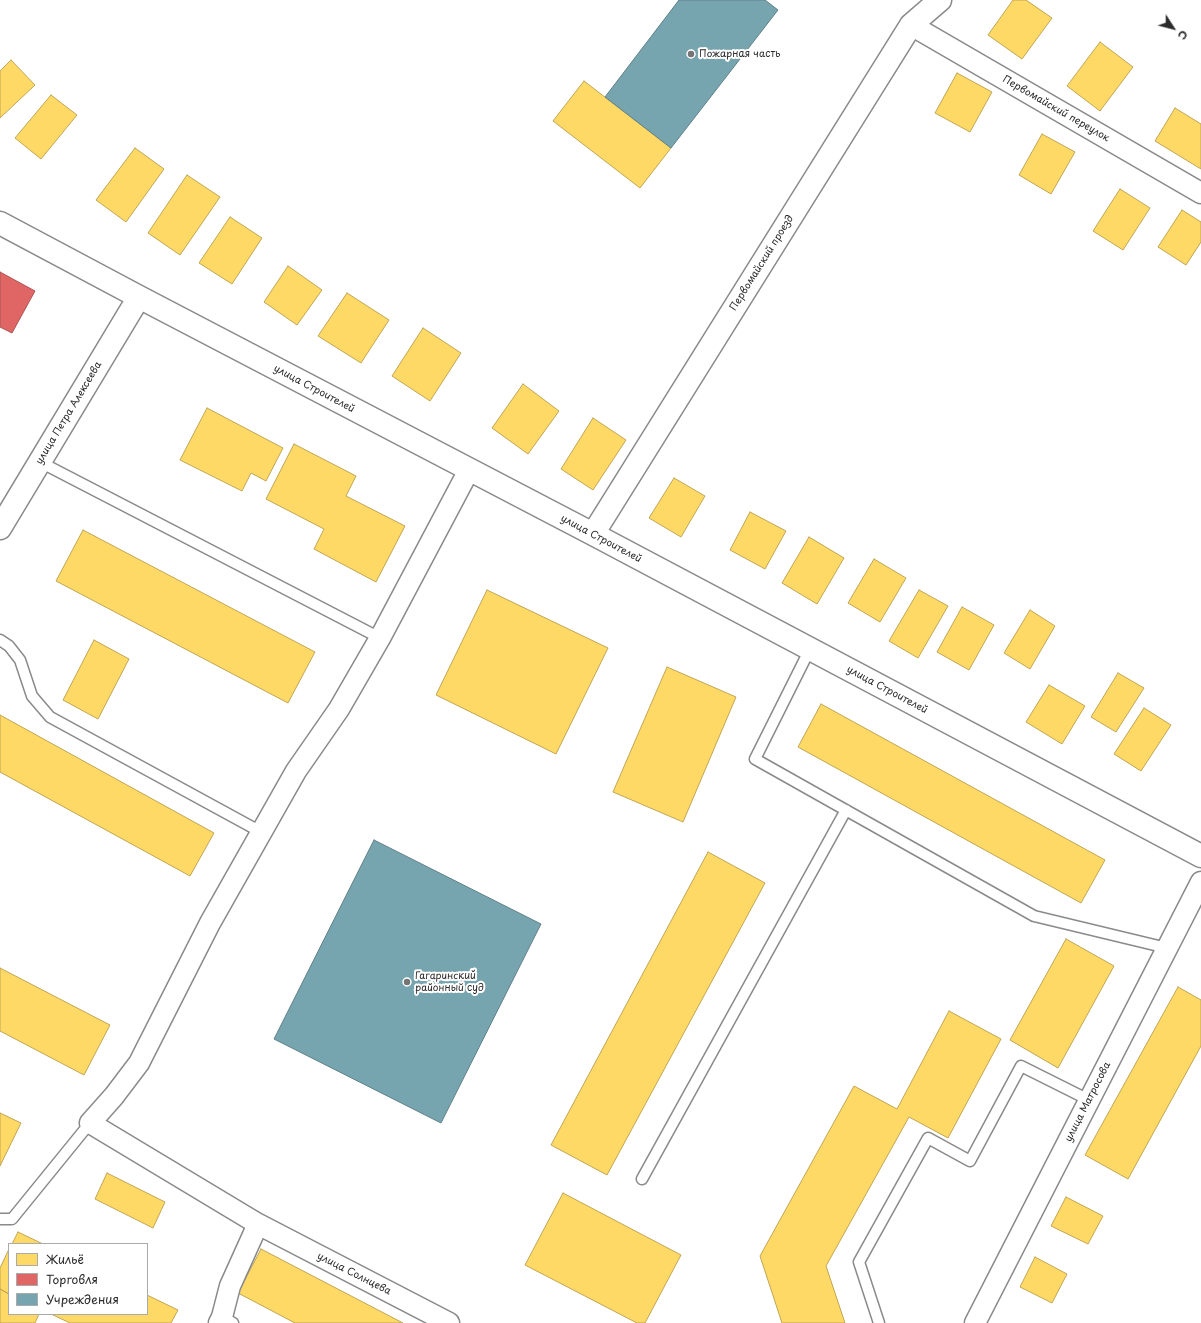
<!DOCTYPE html>
<html>
<head>
<meta charset="utf-8">
<style>
	body { margin:0 }
	#map { position:relative; width:1201px; height:1323px; overflow:hidden; background:#fff; font-family:"Playpen Sans",sans-serif }
	canvas { display:block }
	.legend { position:absolute; left:8px; top:1243px; width:140px; height:72px; box-sizing:border-box; background:#fff; border:1px solid #aaa; margin:0; padding:5px 7px; list-style:none; font-size:12px; color:#2b2b2b }
	.legend li { display:flex; align-items:center; gap:8px; height:20px }
	.legend b { width:20px; border:1px solid #aaa }
	.north { position:absolute; left:1153px; top:8px; width:40px; height:40px; -webkit-text-stroke:3px #fff; paint-order:stroke; rotate:126deg; font-size:11px; font-weight:700; line-height:16px; text-align:center; color:#2b2b2b }
	.north::after { content:''; display:block; margin:auto; width:14px; height:18px; background:#2b2b2b; clip-path:polygon(50% 0,100% 100%,50% 72%,0 100%) }
</style>
</head>
<body>
<div id="map">
<canvas width="1201" height="1323"></canvas>
<ul class="legend">
<li><b style="height:11px;background:#ffd966"></b>Жильё</li>
<li><b style="height:11px;background:#e06666"></b>Торговля</li>
<li><b style="height:11px;background:#76a5af"></b>Учреждения</li>
</ul>
<div class="north">С</div>
</div>
<script>
const ctx = document.querySelector('canvas').getContext('2d');
ctx.lineJoin = 'round';
function paint(path, color) { ctx.fillStyle = color; ctx.fill(path, 'evenodd'); }
const shape = rows => new Path2D(rows.map(r => 'M' + r).join(''));
function trace(path, color, width, dash) { ctx.strokeStyle = color; ctx.lineWidth = width; ctx.lineCap = dash ? 'butt' : 'round'; ctx.setLineDash(dash || []); ctx.stroke(path); }
function write(font, color, halo, rows, align = 'center') {
  ctx.font = font + ' "Playpen Sans",sans-serif'; ctx.lineWidth = 4; ctx.setLineDash([]); ctx.textBaseline = 'middle'; ctx.strokeStyle = halo; ctx.fillStyle = color; for (const [text, x, y, turn = 0] of rows) {
    ctx.save(); ctx.translate(x, y); ctx.rotate((+turn || 0) * Math.PI / 180); ctx.textAlign = isNaN(turn) ? turn : align; if (halo) ctx.strokeText(text, 0, 0); ctx.fillText(text, 0, 0); ctx.restore();
  }
}
const homes = shape([
	[1013,0,1026,0,1052,18,1022,59,988,35,1013,0],
	[1100,42,1133,67,1100,111,1067,86,1100,42],
	[11,60,35,85,0,118,0,71,11,60],
	[957,73,992,92,970,132,935,113,957,73],
	[584,81,671,148,640,188,553,121,584,81],
	[51,95,77,115,41,159,15,138,51,95],
	[1175,108,1201,124,1201,169,1155,141,1175,108],
	[1042,134,1075,152,1051,194,1019,175,1042,134],
	[135,148,164,169,126,222,96,200,135,148],
	[187,175,220,197,180,255,148,233,187,175],
	[1120,189,1150,208,1123,250,1093,231,1120,189],
	[1182,210,1201,222,1201,242,1186,265,1158,247,1182,210],
	[230,217,262,238,232,284,199,263,230,217],
	[288,266,322,290,297,325,264,302,288,266],
	[347,293,389,320,361,363,318,336,347,293],
	[423,328,461,353,430,401,392,376,423,328],
	[523,384,559,411,528,454,492,428,523,384],
	[207,408,283,448,266,481,251,473,242,491,180,460,207,408],
	[593,418,626,440,593,490,561,469,593,418],
	[294,444,356,476,346,496,405,526,376,582,314,549,324,529,266,499,294,444],
	[674,478,705,496,681,537,649,518,674,478],
	[750,512,786,531,765,569,730,550,750,512],
	[83,530,315,652,288,703,56,581,83,530],
	[809,537,844,558,817,604,782,583,809,537],
	[874,559,906,578,880,622,848,603,874,559],
	[487,590,608,648,556,754,436,695,487,590],
	[919,590,948,606,918,658,889,641,919,590],
	[962,607,994,625,969,670,937,652,962,607],
	[1030,610,1055,626,1030,669,1004,653,1030,610],
	[94,640,129,659,98,719,63,700,94,640],
	[667,667,736,697,683,822,613,792,667,667],
	[1118,673,1144,688,1116,732,1091,717,1118,673],
	[1049,685,1085,706,1062,744,1026,722,1049,685],
	[821,704,1105,860,1081,903,798,747,821,704],
	[1144,708,1171,725,1141,771,1114,754,1144,708],
	[0,715,214,833,190,876,0,772,0,715],
	[708,852,765,883,607,1175,551,1145,708,852],
	[1066,939,1114,966,1058,1068,1010,1040,1066,939],
	[0,968,110,1025,84,1075,0,1031,0,968],
	[1178,987,1201,1000,1201,1046,1128,1179,1085,1155,1178,987],
	[949,1011,1001,1039,948,1138,909,1117,826,1266,845,1323,782,1323,760,1256,854,1086,897,1109,949,1011],
	[0,1113,21,1123,0,1166,0,1113],
	[107,1173,165,1202,153,1228,95,1199,107,1173],
	[563,1193,681,1255,645,1323,637,1323,525,1265,563,1193],
	[1066,1197,1103,1216,1088,1244,1051,1226,1066,1197],
	[18,1232,43,1244,12,1244,18,1232],
	[9,1249,9,1294,0,1289,0,1268,9,1249],
	[261,1249,403,1323,295,1323,238,1293,261,1249],
	[1035,1257,1067,1274,1052,1303,1020,1287,1035,1257],
	[0,1289,9,1294,9,1314,39,1314,35,1323,0,1323,0,1289],
	[147,1295,178,1310,171,1323,70,1323,51,1314,147,1314,147,1295]
]);
const shops = shape([
	[0,272,35,291,12,333,0,327,0,272]
]);
const public = shape([
	[679,0,765,0,778,10,671,148,605,97,679,0],
	[374,840,541,924,441,1123,274,1039,374,840]
]);
const lane = shape([
	[40,462,380,638],
	[0,640,9,646,20,660,32,696,50,717,261,832],
	[810,649,755,759,1034,916,1167,948],
	[642,1179,846,810],
	[0,1219,12,1219,90,1123],
	[222,1317,233,1323],
	[879,1323,859,1262,928,1138,970,1161,1021,1066,1089,1100]
]);
const street = shape([
	[911,25,1201,193],
	[219,1323,222,1317,230,1286,258,1224],
	[449,1323,258,1224,90,1123,114,1096,139,1063,210,923,296,771,339,709,380,638,469,470],
	[975,1323,1201,882]
]);
const secondary = shape([
	[0,223,139,297,593,534,1201,856],
	[0,528,139,297],
	[593,534,911,25,940,0]
]);
const markers = [
	[691,54,4,"#757575"],
	[407,982,4,"#757575"]
];
const poiNames = [
	["Пожарная часть",699,54],
	["Гагаринский",415,976],
	["районный суд",415,988]
];
const streetNames = [
	["Первомайский переулок",1056,109,30],
	["Первомайский проезд",762,263,-58],
	["улица Строителей",314,389,28],
	["улица Петра Алексеева",69,413,-59],
	["улица Строителей",601,539,28],
	["улица Строителей",887,690,28],
	["улица Матросова",1088,1102,-63],
	["улица Солнцева",354,1274,27]
];
paint(homes, '#ffd966');
trace(homes, '#bfa554', 1);
paint(shops, '#e06666');
trace(shops, '#aa5454', 1);
paint(public, '#76a5af');
trace(public, '#608087', 1);
trace(lane, '#8a8a8a', 13);
trace(street, '#8a8a8a', 23);
trace(secondary, '#8a8a8a', 25);
trace(lane, '#fff', 10);
trace(street, '#fff', 20);
trace(secondary, '#fff', 22);
for (const [x, y, r, color] of markers) { const dot = new Path2D(); dot.arc(x, y, r, 0, 2 * Math.PI); ctx.fillStyle = color; ctx.fill(dot); trace(dot, '#fff', 1.5); }
write('10px', '#2b2b2b', '#fff', poiNames, 'left');
write('10px', '#2b2b2b', '#fff', streetNames);
</script>
</body>
</html>
